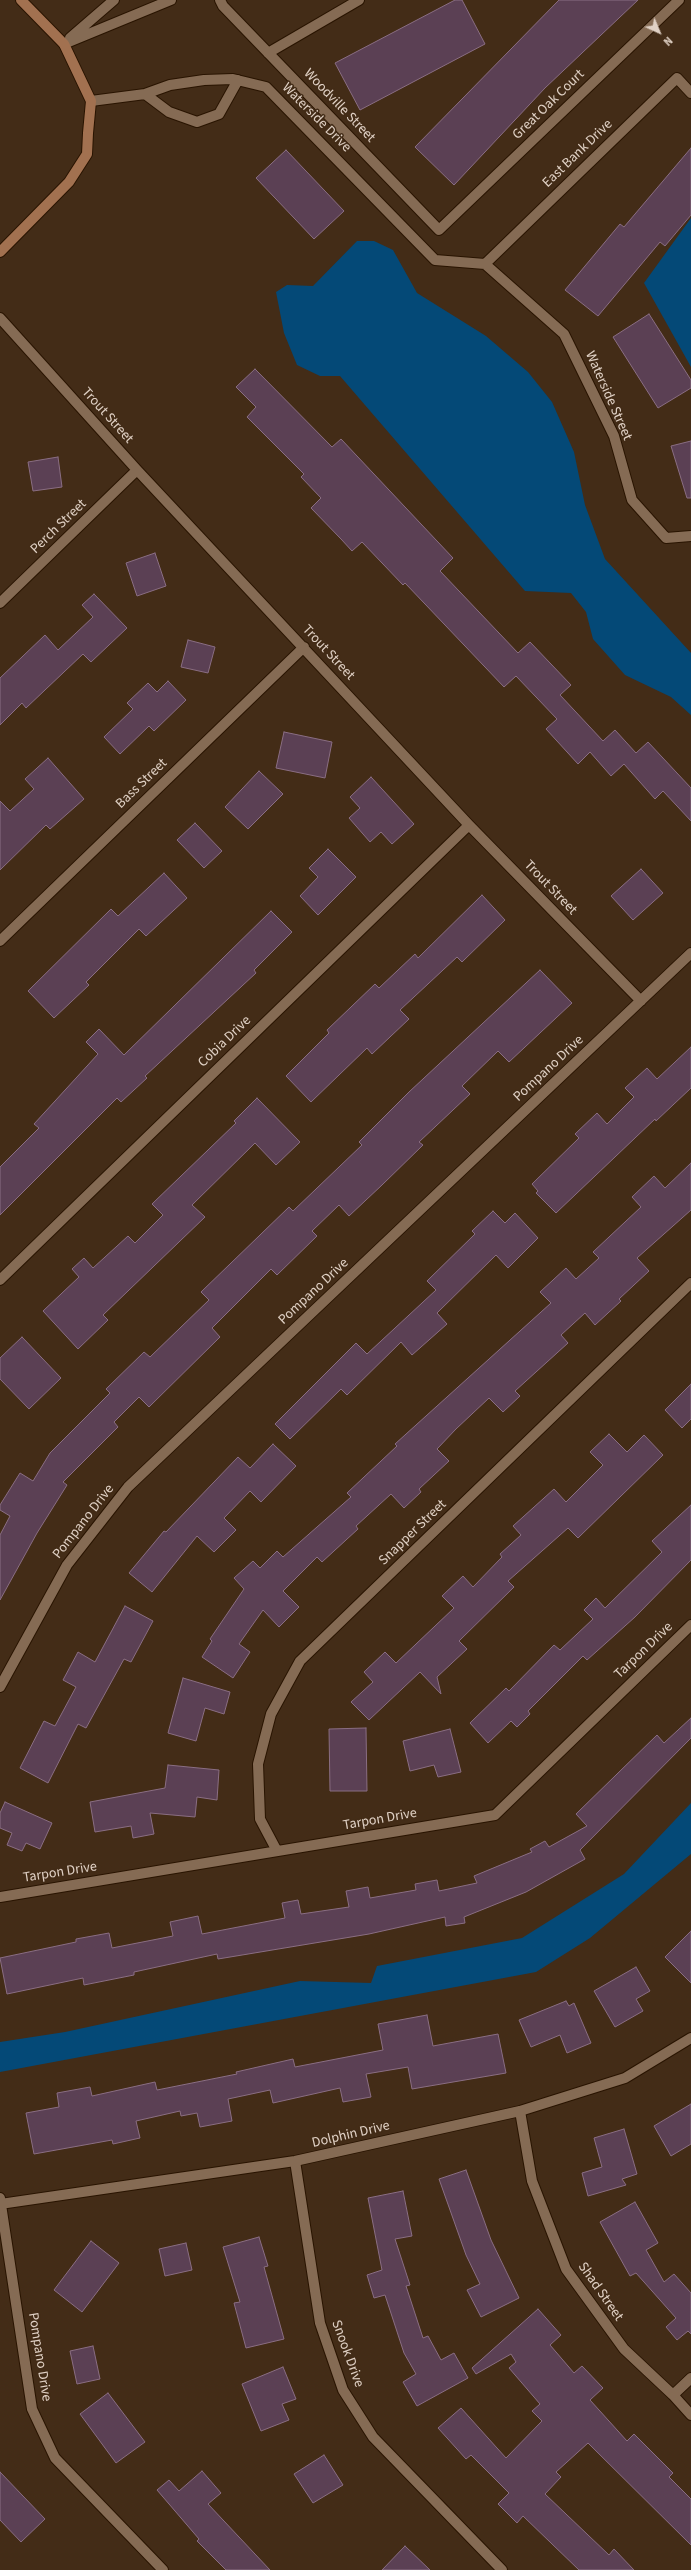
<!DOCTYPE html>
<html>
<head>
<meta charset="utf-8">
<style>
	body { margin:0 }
	#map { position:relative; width:691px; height:2570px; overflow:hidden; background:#432c17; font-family:"Source Sans 3",sans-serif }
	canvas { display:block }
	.north { position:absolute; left:639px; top:12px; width:40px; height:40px; -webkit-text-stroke:3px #432c17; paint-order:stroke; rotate:136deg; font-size:11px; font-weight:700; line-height:16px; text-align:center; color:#e0d1c5 }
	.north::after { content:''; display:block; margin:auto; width:14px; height:18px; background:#e0d1c5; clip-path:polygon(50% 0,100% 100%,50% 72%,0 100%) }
</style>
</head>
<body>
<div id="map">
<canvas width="691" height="2570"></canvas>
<div class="north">N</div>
</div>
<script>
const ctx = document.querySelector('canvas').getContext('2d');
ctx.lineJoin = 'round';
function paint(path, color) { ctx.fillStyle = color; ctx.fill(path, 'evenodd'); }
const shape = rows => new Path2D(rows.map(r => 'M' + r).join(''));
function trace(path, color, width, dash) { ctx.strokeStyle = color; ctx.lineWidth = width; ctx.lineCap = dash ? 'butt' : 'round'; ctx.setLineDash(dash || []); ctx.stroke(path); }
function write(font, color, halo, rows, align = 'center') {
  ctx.font = font + ' "Source Sans 3",sans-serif'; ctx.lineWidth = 3; ctx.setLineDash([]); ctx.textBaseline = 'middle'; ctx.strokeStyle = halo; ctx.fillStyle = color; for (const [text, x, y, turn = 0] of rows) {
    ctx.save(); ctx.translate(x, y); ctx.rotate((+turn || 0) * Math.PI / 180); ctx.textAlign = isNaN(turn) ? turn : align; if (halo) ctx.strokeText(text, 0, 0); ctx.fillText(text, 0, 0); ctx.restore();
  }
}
const water = shape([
	[691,218,691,367,644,283],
	[357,241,374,241,393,250,417,293,486,336,528,372,552,402,574,452,585,505,605,559,691,653,691,715,671,697,625,675,593,639,586,612,571,593,525,591,340,376,320,376,297,365,284,333,276,292,287,285,313,286],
	[691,1803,691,1854,590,1938,536,1972,0,2072,0,2042,65,2032,300,1981,371,1983,377,1966,522,1938,624,1874]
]);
const building = shape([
	[455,0,462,0,485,44,360,110,335,63,455,0],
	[559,0,638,0,545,88,454,185,415,147,559,0],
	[691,148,691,215,665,246,660,242,598,316,565,290,620,224,624,227,691,148],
	[286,150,344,211,314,239,256,178,286,150],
	[649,314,691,380,691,388,658,408,613,337,649,314],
	[255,369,332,447,341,439,453,558,440,571,518,653,530,642,571,685,560,695,603,741,615,730,636,753,648,742,691,788,691,821,663,791,655,799,624,764,611,776,590,752,578,764,546,729,557,719,516,676,504,687,405,583,403,585,362,542,352,551,341,539,311,508,321,498,301,477,304,474,247,417,256,407,236,387,255,369],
	[691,441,691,498,687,498,671,446,691,441],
	[58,457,62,487,33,491,28,462,58,457],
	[155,553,166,586,137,596,126,563,155,553],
	[94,594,127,628,91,662,83,654,26,708,22,703,0,725,0,678,45,635,58,650,93,617,82,605,94,594],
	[188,640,215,647,208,673,181,667,188,640],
	[168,681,186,700,154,731,149,726,120,754,104,737,133,709,127,703,148,683,157,692,168,681],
	[284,732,332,742,325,778,276,768,284,732],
	[48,758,84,799,50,829,46,825,0,870,0,801,10,811,34,789,25,779,48,758],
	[259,771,283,794,248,829,225,807,259,771],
	[371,777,414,824,392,844,381,832,370,842,349,818,360,808,350,797,371,777],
	[195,823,222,851,204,868,177,840,195,823],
	[328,849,356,877,318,915,300,896,318,877,309,868,328,849],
	[641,869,663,893,633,920,611,896,641,869],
	[164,873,187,898,146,936,139,929,86,982,89,985,54,1018,28,991,111,909,118,916,164,873],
	[482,895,505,920,462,962,457,957,400,1010,409,1019,372,1054,367,1048,311,1102,286,1076,329,1033,327,1030,375,984,379,988,415,954,418,958,482,895],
	[271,911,292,932,254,970,256,973,145,1076,147,1078,121,1102,117,1098,0,1215,0,1167,39,1128,34,1124,98,1054,86,1042,99,1029,124,1055,271,911],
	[540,970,572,1003,509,1062,498,1051,462,1086,470,1094,419,1142,423,1145,382,1185,349,1216,339,1205,312,1231,317,1236,277,1275,271,1269,212,1328,220,1337,149,1407,139,1397,114,1422,118,1427,63,1482,67,1485,37,1533,0,1600,0,1535,10,1516,0,1510,0,1505,20,1473,33,1481,50,1453,110,1393,106,1389,144,1352,150,1357,209,1300,201,1292,289,1207,293,1211,362,1145,359,1142,409,1092,540,970],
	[691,1047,691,1088,656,1121,655,1119,556,1213,536,1193,538,1191,532,1184,579,1138,575,1134,597,1113,607,1124,634,1097,625,1088,647,1068,657,1079,691,1047],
	[257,1098,300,1142,276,1165,255,1143,192,1205,205,1217,103,1315,108,1320,78,1349,43,1311,79,1277,72,1269,84,1258,93,1268,128,1236,135,1243,163,1215,152,1204,236,1123,234,1121,257,1098],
	[691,1163,691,1210,637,1258,649,1271,619,1299,621,1301,595,1325,585,1313,561,1335,568,1343,515,1391,520,1396,503,1412,489,1398,456,1429,437,1449,449,1461,419,1489,421,1492,404,1508,391,1494,356,1526,358,1529,322,1562,317,1557,283,1591,299,1607,279,1627,263,1610,239,1644,250,1652,233,1678,202,1657,212,1641,210,1639,244,1589,234,1578,253,1561,260,1568,277,1551,283,1557,351,1497,347,1493,397,1446,395,1444,551,1303,540,1292,566,1268,576,1279,599,1258,593,1252,641,1207,632,1197,654,1176,665,1188,691,1163],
	[493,1211,505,1223,515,1213,538,1238,508,1268,496,1255,437,1313,447,1324,412,1355,401,1342,347,1395,341,1389,290,1439,275,1424,356,1343,367,1354,436,1290,427,1281,475,1234,472,1231,493,1211],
	[22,1337,61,1378,29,1409,0,1379,0,1358,22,1337],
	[691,1384,691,1419,682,1428,665,1410,691,1384],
	[609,1434,627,1452,644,1435,663,1455,578,1538,568,1528,508,1581,514,1587,459,1641,467,1649,437,1677,441,1694,420,1672,369,1720,351,1702,373,1682,364,1672,385,1652,396,1663,454,1608,442,1596,463,1576,473,1587,502,1557,500,1554,521,1535,513,1526,554,1489,566,1502,603,1465,590,1452,609,1434],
	[273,1444,296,1466,261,1502,250,1491,224,1518,236,1530,214,1552,197,1536,152,1592,129,1573,164,1531,166,1532,238,1457,250,1468,273,1444],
	[691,1505,691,1560,635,1617,587,1660,583,1656,528,1711,530,1714,517,1727,511,1721,488,1743,470,1723,506,1688,509,1691,554,1645,560,1650,593,1619,584,1610,596,1598,605,1608,662,1552,652,1541,691,1505],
	[125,1606,153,1621,131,1662,124,1659,86,1728,78,1724,48,1783,20,1768,44,1721,55,1726,76,1687,63,1680,78,1652,95,1662,125,1606],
	[183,1678,230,1692,224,1714,205,1708,196,1741,168,1733,183,1678],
	[691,1718,691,1738,580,1850,585,1859,526,1892,464,1917,465,1923,446,1926,445,1917,369,1934,218,1959,217,1954,134,1972,134,1975,84,1985,83,1978,7,1994,0,1958,76,1942,76,1939,109,1933,112,1948,173,1936,170,1922,198,1916,202,1934,285,1918,282,1903,298,1900,301,1914,349,1907,346,1891,368,1887,370,1898,416,1890,415,1884,437,1880,439,1891,477,1883,474,1876,532,1852,530,1849,545,1841,549,1847,587,1826,576,1814,657,1735,664,1743,691,1718],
	[366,1728,367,1791,330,1791,329,1729,366,1728],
	[450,1729,461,1772,438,1777,434,1765,410,1771,403,1741,450,1729],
	[168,1765,219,1770,217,1800,197,1797,195,1817,150,1813,154,1834,133,1838,131,1826,95,1832,90,1802,165,1788,168,1765],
	[5,1802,52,1823,40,1849,26,1843,22,1851,7,1845,12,1833,0,1828,0,1813,5,1802],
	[691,1931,691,1983,665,1957,691,1931],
	[636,1967,650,1991,636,1999,643,2011,615,2027,594,1991,636,1967],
	[566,2001,569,2006,574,2003,591,2043,567,2053,560,2035,531,2047,519,2020,566,2001],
	[427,2015,433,2046,498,2034,506,2073,412,2089,408,2067,366,2074,371,2097,343,2102,340,2088,273,2103,270,2090,228,2099,232,2121,200,2127,197,2113,181,2116,180,2111,136,2121,140,2138,113,2144,112,2140,34,2154,26,2113,59,2107,57,2093,90,2087,92,2096,155,2082,157,2090,237,2074,236,2072,293,2059,295,2067,383,2050,378,2024,427,2015],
	[691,2104,691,2144,671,2156,654,2126,691,2104],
	[624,2129,637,2174,622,2179,626,2185,588,2196,582,2173,602,2167,594,2138,624,2129],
	[466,2170,491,2240,519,2298,481,2317,467,2290,480,2284,466,2255,439,2179,466,2170],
	[403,2191,412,2236,395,2239,410,2285,406,2286,423,2338,428,2336,441,2360,454,2353,468,2378,417,2406,403,2382,416,2374,404,2353,385,2295,374,2298,367,2275,382,2270,368,2198,403,2191],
	[635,2202,658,2243,646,2250,664,2282,674,2274,691,2293,691,2334,688,2331,677,2340,666,2327,676,2318,636,2273,630,2276,600,2222,635,2202],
	[259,2237,268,2266,264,2267,284,2339,246,2348,234,2303,240,2302,223,2247,259,2237],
	[91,2241,119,2263,82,2312,54,2290,91,2241],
	[186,2243,192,2270,165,2276,159,2249,186,2243],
	[538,2309,561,2335,550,2345,574,2373,582,2366,603,2388,590,2400,627,2441,634,2434,673,2473,669,2477,691,2499,691,2545,588,2443,556,2472,561,2477,545,2494,609,2555,614,2549,634,2570,579,2570,523,2516,517,2523,498,2504,509,2493,471,2455,466,2459,438,2428,461,2408,506,2458,542,2421,532,2411,540,2404,509,2368,516,2362,511,2354,476,2374,472,2368,538,2309],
	[93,2346,100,2379,77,2384,70,2351,93,2346],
	[283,2367,296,2399,282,2404,289,2420,261,2431,242,2384,283,2367],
	[108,2393,145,2442,116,2463,80,2414,108,2393],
	[324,2455,343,2485,313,2503,294,2474,324,2455],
	[202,2471,221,2493,208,2504,270,2570,226,2570,197,2541,199,2539,157,2490,169,2480,179,2491,202,2471],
	[0,2472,45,2519,21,2542,0,2520,0,2472],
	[405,2546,430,2570,382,2570,405,2546]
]);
const street = shape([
	[220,0,223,6,439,230,679,0],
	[70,38,114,0],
	[64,44,171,0],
	[268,53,359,0],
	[145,94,169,112,197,122,219,114,238,80],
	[91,101,145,94,170,85,204,80,233,79,266,87,435,260,485,264],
	[485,264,564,334,614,436,632,500,666,538,691,536],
	[485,264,677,78,691,93],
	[0,318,137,470,469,825,641,1001],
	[0,603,137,470],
	[0,941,304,647],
	[0,1280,469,825],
	[0,1687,67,1565,128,1487,691,953],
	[277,1851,260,1819,258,1764,271,1714,300,1661,691,1283],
	[0,1897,495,1815,691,1625],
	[520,2111,532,2181,566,2269,624,2349,673,2395,691,2415],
	[295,2161,320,2323,343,2390,373,2437,502,2570],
	[0,2198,32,2409,55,2458,163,2570],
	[0,2204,295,2161,520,2111,625,2078,691,2038],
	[673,2395,691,2378]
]);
const secondary = shape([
	[0,252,69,182,87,154,88,133,91,101,64,44,21,0]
]);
const streetNames = [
	["Great Oak Court",549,105,-44],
	["Woodville Street",339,106,46],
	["Waterside Drive",316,118,45],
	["East Bank Drive",578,154,-44],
	["Waterside Street",608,396,66],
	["Trout Street",107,416,48],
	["Perch Street",59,527,-44],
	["Trout Street",328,653,47],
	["Bass Street",142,784,-44],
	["Trout Street",550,888,46],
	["Cobia Drive",225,1042,-44],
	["Pompano Drive",549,1069,-43],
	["Pompano Drive",314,1292,-43],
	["Pompano Drive",84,1522,-52],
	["Snapper Street",413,1533,-44],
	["Tarpon Drive",644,1651,-44],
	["Tarpon Drive",380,1820,-10],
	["Tarpon Drive",60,1873,-9],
	["Dolphin Drive",351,2135,-13],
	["Shad Street",600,2292,55],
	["Snook Drive",347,2354,70],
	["Pompano Drive",39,2357,81]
];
paint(water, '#044977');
paint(building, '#5b4054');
trace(building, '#8a6e83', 1);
trace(street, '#291401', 12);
trace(secondary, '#291401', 12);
trace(street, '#856b54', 10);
trace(secondary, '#a27150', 10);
write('14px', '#e0d1c5', '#432c17', streetNames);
</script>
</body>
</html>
